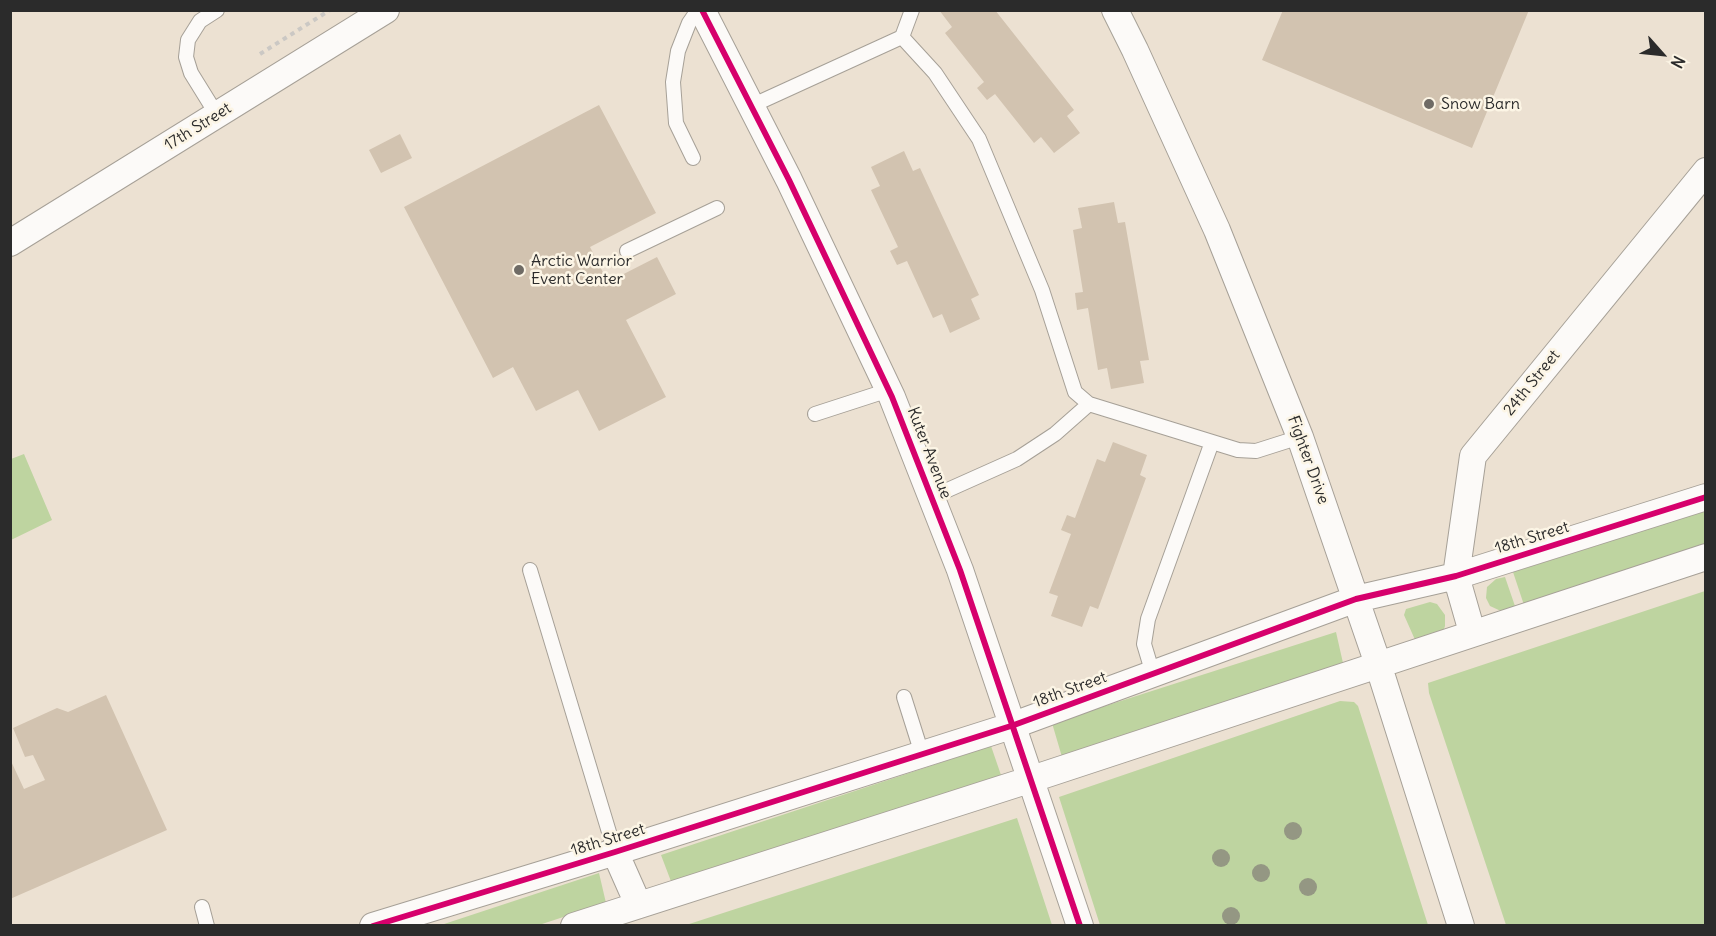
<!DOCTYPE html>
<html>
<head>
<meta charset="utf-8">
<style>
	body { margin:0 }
	#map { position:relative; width:1716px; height:936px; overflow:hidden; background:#ece1d2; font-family:Delius,sans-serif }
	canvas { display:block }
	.frame { position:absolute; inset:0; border:12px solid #2b2b2b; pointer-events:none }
	.north { position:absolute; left:1632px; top:24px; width:60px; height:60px; -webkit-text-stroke:4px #fcf5e5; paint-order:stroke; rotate:117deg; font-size:16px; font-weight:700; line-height:24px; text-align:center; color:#2b2b2b }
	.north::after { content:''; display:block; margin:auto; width:21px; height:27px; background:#2b2b2b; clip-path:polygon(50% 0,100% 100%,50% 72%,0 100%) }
</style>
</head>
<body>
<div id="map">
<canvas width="1716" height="936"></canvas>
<div class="frame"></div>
<div class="north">N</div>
</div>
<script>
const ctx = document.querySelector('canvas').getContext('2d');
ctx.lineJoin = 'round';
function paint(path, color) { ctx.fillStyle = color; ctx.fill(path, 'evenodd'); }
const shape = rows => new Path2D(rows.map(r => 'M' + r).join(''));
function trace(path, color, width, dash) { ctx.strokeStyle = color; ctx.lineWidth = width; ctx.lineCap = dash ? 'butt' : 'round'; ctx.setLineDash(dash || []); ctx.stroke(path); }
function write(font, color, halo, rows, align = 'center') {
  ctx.font = font + ' Delius,sans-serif'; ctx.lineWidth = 5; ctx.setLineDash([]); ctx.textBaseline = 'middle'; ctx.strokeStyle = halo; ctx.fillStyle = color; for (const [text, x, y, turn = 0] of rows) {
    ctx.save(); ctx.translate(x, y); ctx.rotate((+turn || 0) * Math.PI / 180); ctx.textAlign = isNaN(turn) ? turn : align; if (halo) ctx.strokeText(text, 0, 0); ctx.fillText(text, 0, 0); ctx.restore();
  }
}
const green = shape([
	[24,454,52,520,11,540,11,459],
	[1705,511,1705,549,1525,608,1513,572],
	[1505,577,1516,609,1503,612,1490,606,1486,598,1487,587,1496,579],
	[1705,591,1705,925,1506,925,1429,693,1428,683],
	[1430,602,1437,604,1445,615,1445,626,1443,632,1416,642,1404,615,1406,609],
	[1336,632,1343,663,1062,757,1052,723],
	[1340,701,1354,702,1358,706,1428,925,1100,925,1059,797],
	[991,746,1002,778,672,884,661,855],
	[1017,818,1052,925,686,925],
	[599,873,606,903,539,925,438,926]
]);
const building = shape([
	[939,10,995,10,1074,110,1067,116,1080,133,1054,153,1041,137,1034,143,995,94,987,100,977,88,984,82,945,33,952,27],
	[1283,10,1529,10,1472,148,1262,60],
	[599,105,656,213,590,247,608,282,657,257,676,294,626,320,666,397,599,431,578,390,536,411,513,367,493,378,404,207],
	[400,134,412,158,381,173,369,150],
	[904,151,913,171,920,168,979,295,971,299,980,319,950,333,942,314,933,318,907,261,897,265,890,251,898,247,871,190,880,186,871,167],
	[1114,202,1118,223,1125,222,1149,360,1140,361,1144,383,1111,389,1107,368,1098,370,1088,308,1077,310,1075,293,1083,292,1073,230,1082,228,1078,208],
	[1113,442,1147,455,1140,475,1146,478,1098,609,1090,606,1082,627,1051,616,1058,596,1049,593,1071,534,1061,530,1067,515,1075,518,1097,459,1105,462],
	[106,695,167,830,10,899,10,759,24,789,45,780,33,755,25,757,13,728,57,708,68,712]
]);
const path = shape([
	[260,54,330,10]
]);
const lane = shape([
	[217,10,200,21,188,40,186,57,191,73,217,115],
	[902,37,912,10],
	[751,106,902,37,935,73,979,139,1042,290,1075,392,1089,404,1238,450,1256,451,1300,437],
	[693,158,676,123,673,82,678,51,689,23,698,10],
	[627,251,717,208],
	[815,414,889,390],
	[932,497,1017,459,1055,434,1089,404],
	[530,570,615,852],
	[1153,674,1144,644,1148,619,1212,442],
	[904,697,922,754],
	[202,907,207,926]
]);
const street = shape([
	[702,10,789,180,892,397,960,570,1080,926],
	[1115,10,1135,50,1217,230,1300,437,1378,664,1461,926],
	[10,243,386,10],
	[1472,632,1456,576,1473,456,1706,171],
	[615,852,638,904],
	[373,926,615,852,1014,725,1356,599,1456,576,1706,497],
	[574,926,1032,779,1706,557]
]);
const cycleway = shape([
	[702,10,789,180,892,397,960,570,1080,926],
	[373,926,615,852,1014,725,1356,599,1456,576,1706,497]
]);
const trees = [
	[1293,831],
	[1221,858],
	[1261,873],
	[1308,887],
	[1231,916]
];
const markers = [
	[1429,104,6,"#6f6b65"],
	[519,270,6,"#6f6b65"]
];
const poiNames = [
	["Snow Barn",1441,104],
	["Arctic Warrior",531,261],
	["Event Center",531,279]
];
const streetNames = [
	["17th Street",198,127,-32],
	["24th Street",1532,383,-51],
	["Kuter Avenue",929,453,69],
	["Fighter Drive",1308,460,70],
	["18th Street",1532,538,-17],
	["18th Street",1070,690,-20],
	["18th Street",608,840,-17]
];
paint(green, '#bed4a0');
paint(building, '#d2c3b0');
trace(lane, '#a6a097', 16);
trace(street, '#a6a097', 28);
trace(path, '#cbc8c4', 4, [4.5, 4.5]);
trace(lane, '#fcfaf8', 14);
trace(street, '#fcfaf8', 26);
trace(cycleway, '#d6006c', 6);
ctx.fillStyle = '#949783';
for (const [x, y] of trees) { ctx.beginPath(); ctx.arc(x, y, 9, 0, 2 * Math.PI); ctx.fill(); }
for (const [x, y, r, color] of markers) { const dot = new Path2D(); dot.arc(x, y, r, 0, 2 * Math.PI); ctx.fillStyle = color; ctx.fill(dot); trace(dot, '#fcf5e5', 2); }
write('16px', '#2b2b2b', '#fcf5e5', poiNames, 'left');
write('16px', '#2b2b2b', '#fcf5e5', streetNames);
</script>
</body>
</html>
